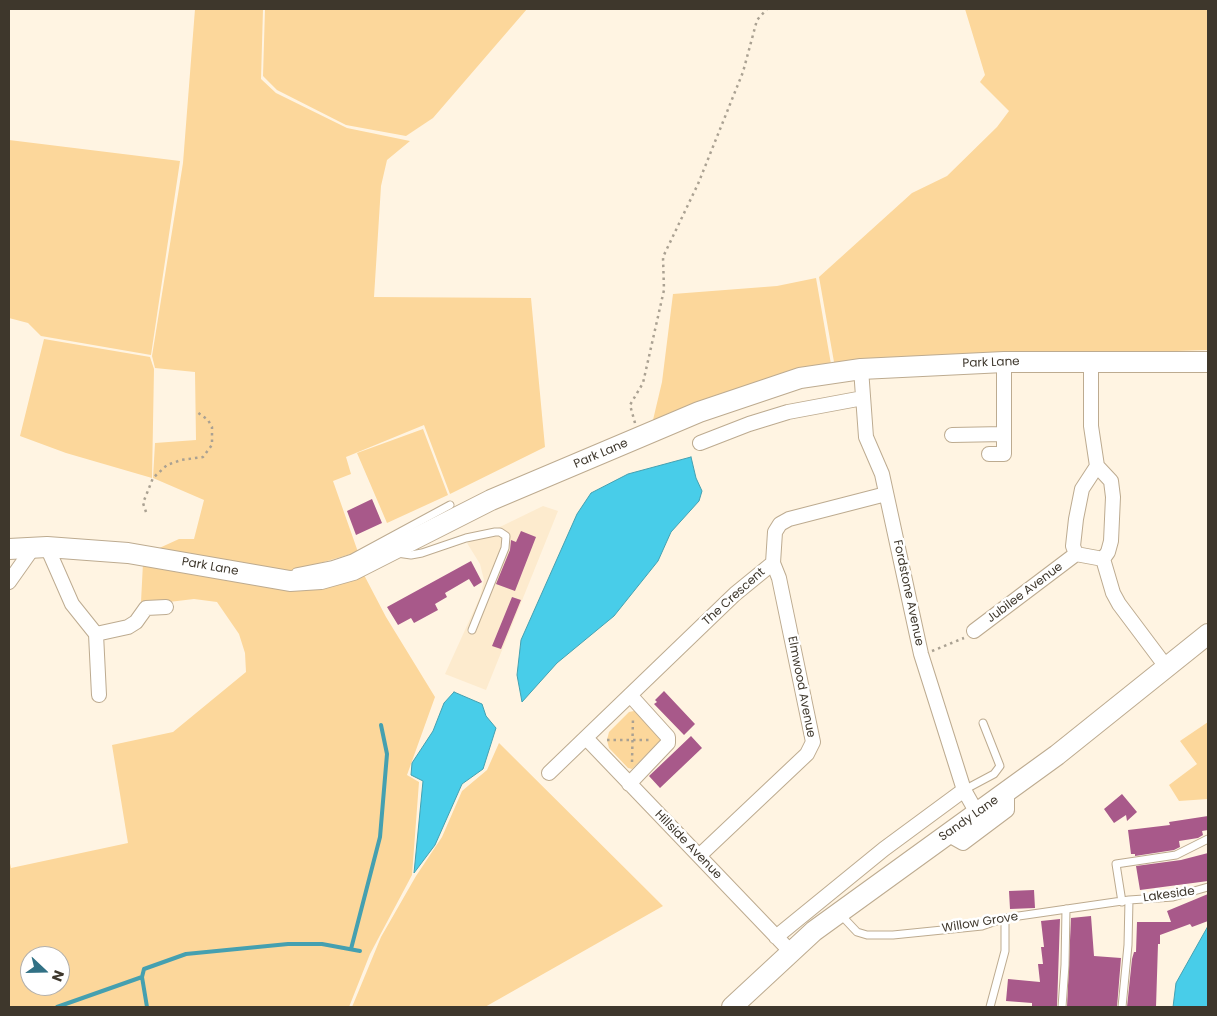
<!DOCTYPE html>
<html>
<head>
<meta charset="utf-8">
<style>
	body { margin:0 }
	#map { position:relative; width:1217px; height:1016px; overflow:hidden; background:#fff4e2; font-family:Poppins,sans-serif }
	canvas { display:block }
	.frame { position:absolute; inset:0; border:10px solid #3e372c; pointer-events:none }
	.north { position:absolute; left:20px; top:946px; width:50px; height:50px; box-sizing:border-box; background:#fff; border:1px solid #b2afab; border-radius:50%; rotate:111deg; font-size:14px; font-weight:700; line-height:20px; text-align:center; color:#3e372c }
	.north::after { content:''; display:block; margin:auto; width:18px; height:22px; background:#317185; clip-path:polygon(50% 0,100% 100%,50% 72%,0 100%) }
</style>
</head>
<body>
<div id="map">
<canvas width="1217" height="1016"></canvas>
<div class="frame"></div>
<div class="north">N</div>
</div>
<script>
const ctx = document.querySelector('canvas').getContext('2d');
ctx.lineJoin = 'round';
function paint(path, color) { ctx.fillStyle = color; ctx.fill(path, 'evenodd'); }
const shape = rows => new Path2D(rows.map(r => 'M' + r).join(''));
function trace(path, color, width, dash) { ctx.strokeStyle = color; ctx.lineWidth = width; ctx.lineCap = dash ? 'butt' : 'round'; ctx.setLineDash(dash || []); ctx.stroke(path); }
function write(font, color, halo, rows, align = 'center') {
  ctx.font = font + ' Poppins,sans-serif'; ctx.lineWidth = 5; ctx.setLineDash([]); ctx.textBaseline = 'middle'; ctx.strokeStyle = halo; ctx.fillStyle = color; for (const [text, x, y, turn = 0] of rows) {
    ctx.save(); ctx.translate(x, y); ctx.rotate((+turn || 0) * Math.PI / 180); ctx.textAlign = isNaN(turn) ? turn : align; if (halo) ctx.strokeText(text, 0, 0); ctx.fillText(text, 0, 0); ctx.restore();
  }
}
const built = shape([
	[543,506,558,511,486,690,445,674,480,597,484,580,480,564,467,543]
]);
const green = shape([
	[195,9,263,9,261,79,276,93,347,128,410,141,387,160,381,186,374,297,531,298,545,447,450,494,424,425,346,457,351,474,333,481,358,552,286,573,155,550,179,539,194,539,204,500,153,478,155,443,196,440,195,372,155,368,152,356,183,163],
	[265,9,527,9,433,118,406,136,346,125,277,90,263,76],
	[965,9,1208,9,1208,350,834,362,819,277,912,193,947,176,997,127,1009,111,980,82,985,75],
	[9,140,180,161,151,355,41,336,28,323,9,318],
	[816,278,831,364,733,392,653,420,662,382,673,294,777,286],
	[44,339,150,357,154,369,152,478,66,453,20,436],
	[423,429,448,495,387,523,357,453],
	[143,563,212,574,363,573,386,617,435,697,407,775,419,782,412,875,370,954,349,1007,9,1007,9,859,11,868,128,843,112,745,173,732,246,672,245,653,239,634,217,602,194,599,152,604,141,602],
	[30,956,60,956,60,986,30,986],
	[634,711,637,711,661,740,632,769,628,768,609,748,607,740,609,732,629,712],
	[1208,722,1208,799,1179,801,1169,785,1197,764,1180,741],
	[499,743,663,906,485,1007,352,1007,381,937,416,876,442,837,462,791,487,770]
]);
const water = shape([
	[691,457,696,478,702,491,699,501,671,532,658,561,614,616,557,663,522,702,517,675,521,640,577,514,591,493,628,474,691,457],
	[454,692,482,704,486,716,496,728,483,769,462,784,435,845,414,873,423,781,411,775,412,763,433,731,444,703,454,692],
	[1208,926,1208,1007,1173,1007,1176,983,1208,926]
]);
const stream = shape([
	[351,949,380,837,387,754,381,725],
	[142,977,147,1007],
	[57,1007,142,977,144,969,186,954,288,944,322,944,360,951]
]);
const building = shape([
	[372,499,382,523,356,535,347,511],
	[521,531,536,537,515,591,496,584,510,550,511,540,516,542],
	[471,561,482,582,474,587,469,579,445,593,447,597,435,604,438,610,414,623,411,618,398,625,387,607],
	[512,597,521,600,501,649,492,646],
	[664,691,695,724,684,735,654,704,657,702,655,700],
	[691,736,702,748,660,788,649,776],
	[1122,794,1137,812,1127,821,1126,815,1114,823,1104,809],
	[1208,816,1208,830,1202,831,1203,835,1198,838,1179,841,1180,847,1174,850,1135,856,1135,854,1131,854,1128,830,1170,825,1169,822],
	[1208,853,1208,881,1140,890,1136,866,1181,860],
	[1034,890,1035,908,1010,909,1009,891],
	[1208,894,1208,921,1192,927,1190,924,1160,935,1160,944,1158,944,1156,1007,1127,1007,1132,959,1134,952,1136,952,1137,922,1171,922,1167,911],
	[1091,916,1094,956,1121,958,1117,1007,1067,1007,1071,918],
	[1060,919,1057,1007,1032,1007,1032,1003,1006,1001,1008,979,1040,982,1038,964,1043,964,1041,947,1044,947,1041,921]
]);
const path = shape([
	[635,423,630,405,643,383,664,290,663,257,698,184,743,72,757,20,767,9],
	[146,512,143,503,153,478,167,465,181,460,203,457,212,445,212,427,208,420,197,412],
	[932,651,964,638],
	[607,740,652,740],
	[632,762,633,718]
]);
const lane = shape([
	[397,553,411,555,422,553,466,538,495,532,500,532,506,536,505,548,472,630],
	[296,572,331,565,352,558,450,505],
	[964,790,994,774,1000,766,983,723],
	[1122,902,1116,864,1176,855,1208,839],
	[841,915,857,932,867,935,893,935,982,926,1005,918,1129,900,1173,897,1208,887],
	[990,1007,1005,951,1005,918],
	[1062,1007,1065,965,1066,909],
	[1122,1007,1128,945,1129,900]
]);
const street = shape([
	[1091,362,1091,426,1097,466,1111,481,1113,497,1111,541,1108,552,1103,559,1113,593,1119,604,1167,668],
	[861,369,866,437,882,474,921,654,964,790,977,813],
	[952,435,1004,434],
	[700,443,749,424,788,412,863,398],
	[989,454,1004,454,1004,362],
	[1097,466,1082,489,1076,519,1073,546,1076,554,1103,559],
	[47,547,72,604,96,634,99,695],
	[9,582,33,548],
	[974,631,1076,554],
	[96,634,128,627,136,622,146,608,166,607],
	[586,738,790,951],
	[549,773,735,594,773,563,775,532,780,524,789,519,886,494],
	[629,784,668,743,668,737,630,695],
	[947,834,963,843,1007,810,1007,792],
	[699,856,807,754,813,742,779,578,773,563],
	[776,937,884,849,964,790]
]);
const secondary = shape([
	[9,549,47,547,128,553,290,581,321,579,353,570,491,500,640,437,699,412,800,378,861,369,1004,362,1208,362],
	[732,1007,814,931,1057,755,1208,634]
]);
const streetNames = [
	["Park Lane",991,363,-2],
	["Park Lane",601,454,-23],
	["Park Lane",210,567,10],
	["Fordstone Avenue",908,593,78],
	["Jubilee Avenue",1025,593,-37],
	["The Crescent",734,597,-42],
	["Elmwood Avenue",801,687,79],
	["Sandy Lane",969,819,-35],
	["Hillside Avenue",688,845,46],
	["Lakeside",1169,895,-8],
	["Willow Grove",980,923,-9]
];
paint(built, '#fdebce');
paint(green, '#fcd79b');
paint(water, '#48cde9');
trace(water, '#45a0b0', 1);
trace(stream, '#45a0b0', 4);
paint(building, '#a8598a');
trace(lane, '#bdab90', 9);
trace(street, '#bdab90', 16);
trace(secondary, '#bdab90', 22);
trace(path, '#aaa192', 2.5, [2.5, 4]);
trace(lane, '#fff', 7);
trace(street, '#fff', 14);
trace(secondary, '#fff', 20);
write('12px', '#3e372c', '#fff', streetNames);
</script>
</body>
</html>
